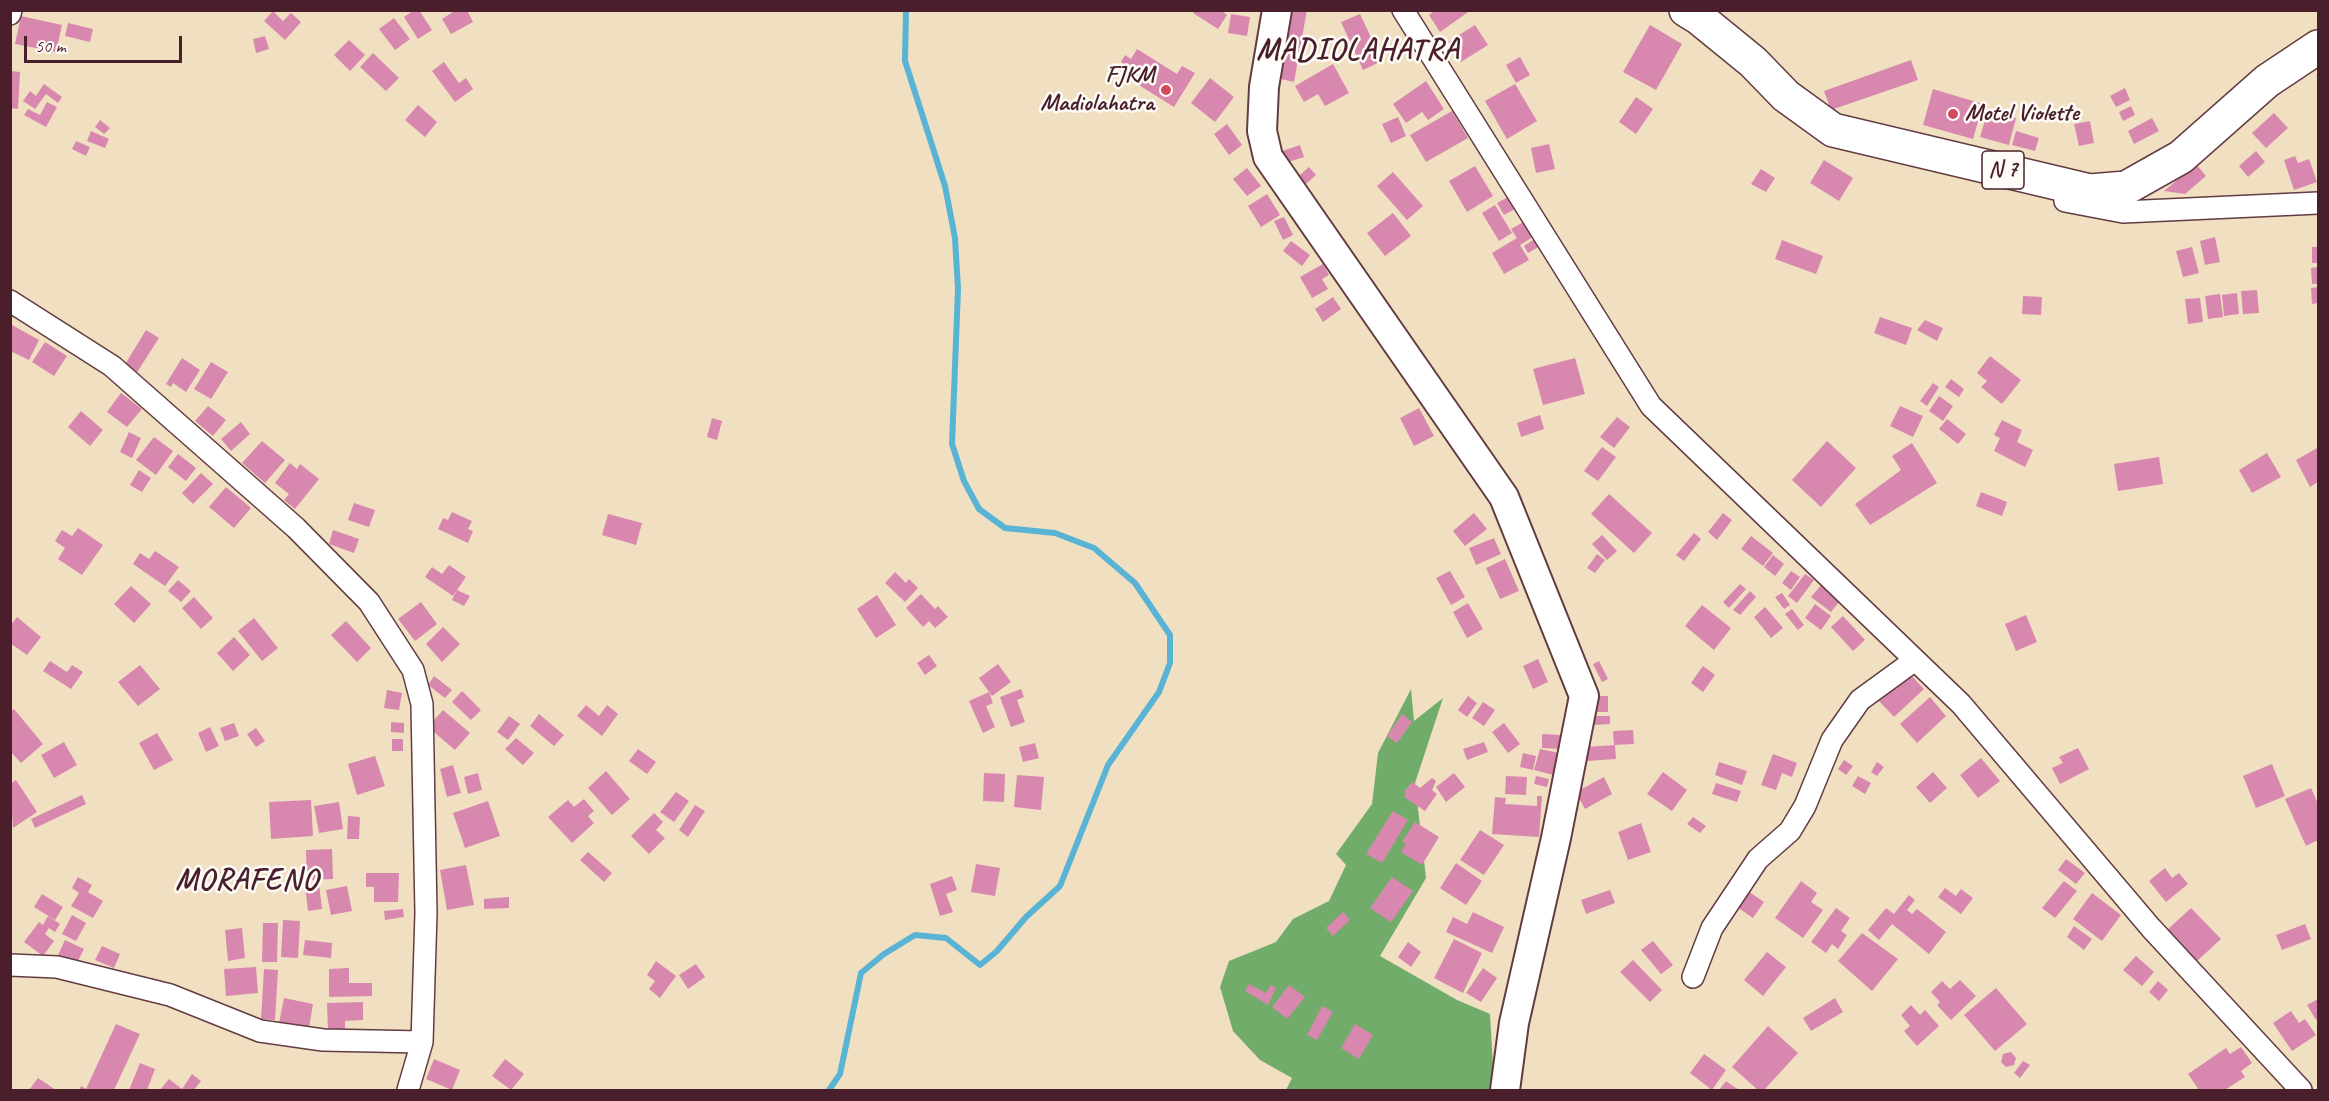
<!DOCTYPE html>
<html>
<head>
<meta charset="utf-8">
<style>
	body { margin:0 }
	#map { position:relative; width:2329px; height:1101px; overflow:hidden; background:#f0e0c1; font-family:Caveat,sans-serif }
	canvas { display:block }
	.frame { position:absolute; inset:0; border:12px solid #4a1f2b; pointer-events:none }
	.scale { position:absolute; left:24px; top:36px; width:158px; height:27px; box-sizing:border-box; border:3px solid #4a1f2b; border-top:0; padding-left:8px; font-size:18px; line-height:21px; white-space:nowrap; color:#4a1f2b; -webkit-text-stroke:4px #fdfcf7; paint-order:stroke }
</style>
</head>
<body>
<div id="map">
<canvas width="2329" height="1101"></canvas>
<div class="frame"></div>
<div class="scale">50 m</div>
</div>
<script>
const ctx = document.querySelector('canvas').getContext('2d');
ctx.lineJoin = 'round';
function paint(path, color) { ctx.fillStyle = color; ctx.fill(path, 'evenodd'); }
const shape = rows => new Path2D(rows.map(r => 'M' + r).join(''));
function trace(path, color, width, dash) { ctx.strokeStyle = color; ctx.lineWidth = width; ctx.lineCap = dash ? 'butt' : 'round'; ctx.setLineDash(dash || []); ctx.stroke(path); }
function write(font, color, halo, rows, align = 'center') {
  ctx.font = font + ' Caveat,sans-serif'; ctx.lineWidth = 5; ctx.setLineDash([]); ctx.textBaseline = 'middle'; ctx.strokeStyle = halo; ctx.fillStyle = color; for (const [text, x, y, turn = 0] of rows) {
    ctx.save(); ctx.translate(x, y); ctx.rotate((+turn || 0) * Math.PI / 180); ctx.textAlign = isNaN(turn) ? turn : align; if (halo) ctx.strokeText(text, 0, 0); ctx.fillText(text, 0, 0); ctx.restore();
  }
}
const forest = shape([
	[1411,689,1414,721,1443,698,1415,783,1426,878,1380,956,1457,1000,1490,1014,1493,1066,1491,1090,1286,1090,1292,1078,1260,1060,1233,1031,1220,987,1229,961,1276,942,1293,919,1329,901,1346,865,1336,854,1372,804,1378,753]
]);
const stream = shape([
	[829,1090,840,1074,861,973,884,954,915,935,946,938,980,965,997,951,1026,917,1060,886,1108,765,1159,692,1170,663,1170,635,1135,583,1094,548,1055,533,1005,528,979,509,964,481,952,444,958,289,955,238,945,186,905,61,906,10]
]);
const building = shape([
	[414,10,419,10,432,30,418,39,404,17],
	[456,10,467,10,473,22,451,34,442,19],
	[1194,10,1220,10,1227,15,1218,29,1193,13],
	[1293,10,1307,10,1294,82,1281,79],
	[1436,10,1471,10,1440,32,1429,15],
	[273,11,283,21,291,13,301,22,285,40,264,21],
	[1231,14,1250,17,1247,36,1228,33],
	[1360,14,1382,61,1363,70,1341,22],
	[21,16,62,25,56,52,15,44],
	[394,18,410,39,395,50,379,29],
	[68,23,93,29,90,42,65,36],
	[1475,25,1488,45,1461,62,1448,42],
	[1650,25,1682,44,1656,90,1623,72],
	[265,36,269,49,256,53,253,39],
	[349,40,365,55,350,71,334,55],
	[1137,49,1177,74,1182,66,1195,73,1174,107,1121,74,1126,66,1121,62,1125,55,1131,59],
	[373,53,399,78,386,91,360,67],
	[1520,57,1530,75,1516,83,1506,65],
	[1911,60,1918,80,1831,110,1824,91],
	[444,62,459,83,466,78,473,89,455,102,432,71],
	[1333,64,1349,93,1325,106,1318,94,1304,102,1295,86],
	[10,71,20,72,18,109,10,108],
	[1210,78,1234,97,1215,122,1191,103],
	[1426,81,1444,109,1428,120,1422,112,1406,123,1393,104],
	[44,84,62,97,58,103,46,94,35,109,23,101,30,91,36,96],
	[1515,84,1537,121,1507,139,1485,101],
	[2125,88,2130,100,2116,107,2110,96],
	[1933,89,1983,104,1973,139,1923,125],
	[1636,97,1653,109,1636,134,1619,122],
	[47,102,57,107,46,127,24,115,28,109,40,115],
	[418,105,437,122,425,137,405,120],
	[2131,106,2135,115,2123,121,2119,112],
	[1988,110,2016,118,2009,145,1980,137],
	[1452,111,1468,138,1426,162,1410,135],
	[2274,113,2288,128,2266,148,2252,133],
	[1398,117,1406,136,1391,143,1382,124],
	[2152,118,2159,131,2134,144,2128,131],
	[100,120,110,128,104,134,95,127],
	[2090,121,2094,143,2079,146,2074,124],
	[1227,124,1242,145,1229,155,1214,134],
	[91,131,109,139,105,148,87,141],
	[2016,131,2039,138,2035,151,2012,145],
	[76,141,90,147,86,156,72,149],
	[1549,144,1555,169,1536,173,1531,148],
	[1300,145,1304,157,1282,164,1279,152],
	[2256,151,2265,162,2248,177,2239,166],
	[2295,156,2298,163,2309,159,2317,182,2294,190,2284,160],
	[1824,160,1853,178,1839,201,1810,183],
	[2196,164,2206,176,2185,194,2164,191],
	[1475,166,1493,196,1467,212,1449,181],
	[1309,167,1316,175,1299,190,1292,182],
	[1247,168,1261,186,1247,196,1233,179],
	[1761,169,1775,178,1766,192,1751,184],
	[1393,172,1423,206,1407,220,1377,186],
	[1267,194,1280,215,1261,227,1248,206],
	[1510,196,1517,208,1504,215,1497,203],
	[1495,205,1512,233,1499,241,1482,213],
	[1393,213,1411,236,1385,256,1367,233],
	[1284,217,1293,235,1283,240,1274,221],
	[1527,220,1536,235,1520,245,1529,260,1504,274,1492,253,1517,238,1511,229],
	[2215,237,2220,262,2205,265,2200,241],
	[1536,238,1540,246,1528,253,1524,246],
	[1782,240,1823,256,1816,274,1775,259],
	[1291,241,1310,255,1302,266,1283,251],
	[2192,247,2199,273,2183,277,2176,251],
	[2312,247,2318,247,2318,263,2312,263],
	[1323,264,1329,275,1322,279,1328,289,1312,298,1300,277],
	[2318,267,2318,284,2312,284,2311,268],
	[2318,287,2318,303,2312,304,2311,288],
	[2257,290,2259,313,2243,314,2241,291],
	[2237,293,2239,314,2224,316,2222,295],
	[2220,294,2223,317,2208,319,2205,296],
	[2023,296,2042,297,2041,315,2022,314],
	[1333,297,1341,309,1323,322,1315,309],
	[2200,298,2203,322,2188,324,2185,299],
	[1880,317,1912,328,1906,345,1874,333],
	[1925,320,1943,328,1937,341,1917,330],
	[12,325,39,340,29,360,10,351],
	[146,330,159,338,136,374,124,366],
	[45,342,67,356,54,376,32,362],
	[1990,356,2021,380,2002,404,1981,387,1987,381,1977,373],
	[182,358,200,370,186,392,173,383,171,387,166,384],
	[1575,358,1585,394,1543,405,1533,369],
	[211,362,228,372,211,399,194,389],
	[1951,379,1964,389,1959,397,1945,387],
	[1933,383,1939,387,1927,406,1920,401],
	[121,393,142,409,127,427,107,412],
	[1939,396,1953,406,1943,421,1929,411],
	[208,406,226,420,213,436,195,421],
	[1900,406,1923,416,1913,437,1890,426],
	[1419,408,1434,436,1414,446,1400,418],
	[81,411,103,430,90,446,68,427],
	[1540,415,1544,429,1521,437,1517,423],
	[1617,417,1630,427,1614,448,1600,437],
	[712,418,722,421,717,440,707,437],
	[1947,419,1966,434,1958,444,1939,429],
	[2002,420,2022,430,2017,442,2033,450,2025,467,1994,451,2000,438,1994,435],
	[241,422,250,434,231,451,221,439],
	[129,432,141,438,132,458,120,452],
	[154,437,173,451,156,475,136,460],
	[262,441,285,460,265,483,242,463],
	[1827,441,1856,468,1821,507,1792,480],
	[1912,443,1937,483,1870,525,1855,504,1901,470,1892,456],
	[1602,447,1616,457,1598,481,1584,471],
	[2317,448,2318,482,2310,487,2296,460],
	[2267,453,2281,477,2252,493,2239,470],
	[178,454,196,468,186,481,168,467],
	[2159,457,2163,484,2118,491,2114,464],
	[290,463,297,469,300,464,319,479,295,509,284,500,289,494,275,483],
	[139,470,151,478,142,492,130,485],
	[201,473,213,484,193,504,182,493],
	[226,487,251,508,234,528,209,507],
	[1981,492,2007,502,2002,516,1976,506],
	[1609,494,1652,533,1634,553,1591,514],
	[354,503,375,510,369,527,348,520],
	[452,512,472,521,468,529,473,531,468,543,438,529,443,518,448,520],
	[1474,513,1487,529,1465,546,1453,531],
	[1723,513,1732,520,1717,540,1708,532],
	[608,514,642,523,636,545,602,535],
	[78,528,103,545,82,575,58,559,65,548,55,541,62,530,72,536],
	[333,530,359,539,354,553,329,544],
	[1694,533,1701,539,1684,561,1676,555],
	[1602,535,1617,551,1607,560,1592,544],
	[1751,536,1773,553,1763,566,1741,549],
	[1494,538,1501,554,1476,565,1469,548],
	[155,551,179,567,165,586,133,564,140,553,149,559],
	[1597,554,1605,560,1595,573,1587,568],
	[1773,555,1784,564,1775,576,1764,567],
	[1505,559,1519,591,1500,599,1486,568],
	[449,565,466,577,457,590,470,596,464,606,452,600,457,590,453,596,425,577,432,567,442,574],
	[1450,571,1465,597,1451,605,1436,578],
	[1791,571,1800,577,1791,590,1782,583],
	[895,572,906,583,909,579,918,588,905,602,885,583],
	[1805,574,1814,580,1797,603,1788,596],
	[178,580,191,591,181,602,168,591],
	[1740,584,1746,589,1729,608,1723,602],
	[1822,584,1842,598,1831,612,1811,597],
	[131,586,151,604,134,623,114,604],
	[1750,591,1756,597,1740,615,1733,610],
	[1782,593,1790,605,1784,609,1775,597],
	[921,594,935,609,938,606,948,617,935,628,929,621,923,627,906,608],
	[877,595,896,625,876,638,857,609],
	[194,597,213,618,201,629,182,608],
	[421,602,437,624,415,641,398,619],
	[1468,603,1483,629,1467,638,1453,612],
	[1815,604,1831,616,1821,630,1805,618],
	[1702,605,1731,628,1714,650,1685,626],
	[1765,607,1783,628,1771,638,1754,617],
	[1792,609,1804,625,1798,630,1785,614],
	[2026,615,2037,642,2016,651,2005,624],
	[1843,616,1865,640,1853,651,1831,627],
	[17,617,41,637,27,655,10,643,10,626],
	[254,618,278,648,262,661,238,631],
	[346,621,371,648,357,662,331,635],
	[443,627,460,644,442,662,426,644],
	[234,637,250,655,233,671,217,653],
	[929,655,937,666,925,675,917,663],
	[1538,659,1548,682,1533,689,1523,666],
	[50,661,67,672,72,665,83,672,71,689,43,671],
	[1599,661,1608,679,1602,682,1593,664],
	[998,664,1011,682,992,696,979,678],
	[140,665,160,689,138,706,118,682],
	[1703,666,1715,675,1703,692,1691,683],
	[1908,672,1924,689,1894,717,1878,700],
	[434,676,452,690,445,698,428,685],
	[1021,689,1024,697,1017,700,1025,722,1011,727,1000,697],
	[387,690,402,693,399,710,384,708],
	[462,691,481,710,471,720,452,702],
	[989,692,993,703,986,706,995,727,983,733,969,701],
	[1468,696,1477,703,1467,717,1458,710],
	[1594,696,1608,696,1608,712,1594,712],
	[1930,697,1946,716,1917,743,1900,724],
	[1483,702,1495,710,1484,726,1472,718],
	[586,705,599,716,607,705,618,714,602,736,577,716],
	[14,709,43,744,21,763,10,751,10,712],
	[443,710,470,733,455,750,428,727],
	[539,714,564,735,554,746,530,726],
	[1402,714,1412,722,1397,743,1387,736],
	[509,716,520,724,508,740,497,732],
	[1594,716,1610,716,1610,724,1594,725],
	[391,722,404,723,404,733,391,732],
	[234,723,239,736,225,741,220,728],
	[1504,723,1520,744,1508,753,1492,732],
	[210,727,219,746,206,752,198,733],
	[256,728,265,741,256,747,247,734],
	[1633,730,1634,744,1614,745,1613,731],
	[157,733,173,760,154,770,139,743],
	[1542,734,1561,735,1560,749,1542,748],
	[516,738,534,753,523,765,505,749],
	[392,739,403,739,403,751,392,751],
	[64,742,77,765,54,778,41,755],
	[1484,742,1488,752,1467,760,1463,749],
	[1035,743,1039,758,1023,762,1019,747],
	[1615,745,1616,759,1586,761,1585,747],
	[2078,748,2089,769,2060,784,2052,768,2063,763,2059,757],
	[638,749,656,762,647,774,629,761],
	[1540,749,1559,753,1553,775,1534,770],
	[1523,753,1536,756,1533,770,1520,767],
	[1773,754,1797,763,1792,777,1782,773,1776,790,1761,785],
	[375,756,385,786,357,795,348,764],
	[1981,758,2000,781,1978,798,1960,775],
	[1844,760,1853,766,1846,775,1838,769],
	[1719,762,1747,771,1742,785,1715,775],
	[1877,762,1884,767,1877,776,1871,772],
	[2272,764,2285,796,2256,808,2243,776],
	[453,765,461,793,447,797,440,769],
	[606,771,630,799,612,815,588,788],
	[1663,772,1687,790,1672,811,1647,794],
	[1933,772,1947,788,1930,803,1916,787],
	[478,773,482,790,468,794,464,777],
	[984,773,1005,774,1004,802,983,801],
	[1454,773,1465,787,1446,802,1436,787],
	[1017,775,1044,777,1041,810,1014,807],
	[1506,776,1527,777,1526,795,1505,794],
	[1536,776,1549,779,1547,787,1534,784],
	[1858,776,1871,783,1865,794,1852,786],
	[1604,777,1612,794,1585,809,1576,792],
	[1432,778,1436,781,1432,790,1437,794,1425,811,1404,797,1406,794,1404,792,1412,782,1420,788],
	[16,780,37,812,13,828,10,784],
	[1716,783,1741,791,1737,802,1712,794],
	[2311,788,2318,804,2318,840,2306,846,2285,799],
	[676,792,689,801,674,822,660,812],
	[82,795,86,804,35,828,31,819],
	[1537,796,1542,796,1539,837,1492,834,1495,797,1506,798,1505,804,1537,806],
	[584,799,594,811,588,816,594,823,572,843,548,817,568,800,574,807],
	[311,800,313,836,271,839,269,802],
	[488,801,500,836,465,848,453,813],
	[339,802,343,829,319,833,314,806],
	[695,805,705,811,688,837,679,830],
	[1393,811,1408,820,1382,863,1366,854],
	[654,813,663,822,656,830,665,838,649,854,631,836],
	[348,816,360,817,359,839,347,839],
	[1693,817,1706,826,1700,833,1687,824],
	[1415,822,1439,837,1422,865,1401,852,1406,844,1402,842],
	[1641,823,1651,852,1628,860,1618,832],
	[1480,830,1504,845,1484,875,1460,860],
	[332,849,333,879,307,880,306,850],
	[588,852,612,873,604,882,580,860],
	[2066,859,2085,873,2076,884,2058,870],
	[1456,863,1482,881,1466,905,1440,888],
	[976,864,1000,868,995,896,971,892],
	[466,865,474,905,447,910,440,870],
	[2165,868,2172,878,2179,873,2188,884,2166,902,2149,881],
	[366,873,399,873,398,902,374,902,374,887,366,887],
	[952,876,957,890,946,894,953,912,940,916,930,884],
	[78,877,92,885,88,892,103,901,93,918,71,906,79,893,72,888],
	[1392,877,1413,891,1391,922,1370,908],
	[1801,881,1817,893,1811,902,1823,910,1803,938,1775,918],
	[2064,881,2077,891,2055,918,2042,908],
	[319,884,322,909,308,911,305,885],
	[347,886,352,911,331,915,326,890],
	[1945,888,1956,896,1961,889,1973,898,1961,914,1938,897],
	[1745,889,1764,902,1753,918,1734,905],
	[1610,890,1615,903,1586,914,1581,900],
	[2092,893,2121,915,2102,941,2073,919],
	[42,894,63,907,55,920,34,907],
	[1909,895,1915,900,1907,910,1912,914,1917,909,1946,932,1929,954,1892,924,1879,940,1868,930,1886,908,1894,914],
	[509,897,509,908,484,909,484,899],
	[1836,908,1850,918,1841,931,1847,935,1838,949,1832,944,1826,953,1811,942],
	[2191,908,2221,939,2197,961,2167,930],
	[403,909,404,917,385,920,384,911],
	[1343,912,1350,920,1333,936,1326,928],
	[1473,912,1504,927,1492,953,1446,932,1453,917,1467,924],
	[72,915,86,923,76,941,62,934],
	[48,916,60,924,55,932,49,928,45,934,54,941,43,956,24,942,39,922,43,925],
	[283,920,300,921,298,958,281,957],
	[263,923,278,923,277,962,262,962],
	[2305,924,2311,939,2282,950,2276,935],
	[2074,926,2092,939,2084,950,2067,937],
	[242,928,245,958,228,961,225,930],
	[1862,933,1898,959,1872,991,1838,961],
	[1454,939,1482,953,1463,993,1434,978],
	[65,940,84,949,77,963,58,955],
	[305,940,332,943,331,958,303,955],
	[1653,941,1673,965,1661,974,1641,950],
	[1408,942,1421,952,1411,967,1398,957],
	[102,946,120,954,114,968,95,960],
	[1767,952,1786,967,1763,996,1744,980],
	[2136,956,2154,972,2142,986,2123,970],
	[1633,960,1662,990,1650,1002,1620,972],
	[656,961,676,976,660,998,649,989,655,981,647,975],
	[696,964,705,977,688,989,679,975],
	[256,967,258,993,226,996,224,969],
	[349,968,349,983,372,983,372,996,329,997,329,969],
	[1483,968,1497,978,1481,1002,1466,993],
	[264,969,278,970,275,1020,261,1019],
	[1960,980,1976,996,1951,1020,1937,1005,1940,1002,1931,992,1942,981,1950,989],
	[2158,981,2168,990,2159,1001,2149,992],
	[1249,984,1266,993,1271,985,1276,988,1268,1005,1245,991],
	[1289,985,1305,997,1287,1019,1272,1007],
	[1996,988,2027,1024,1995,1051,1964,1015],
	[284,998,313,1004,309,1028,279,1023],
	[1835,998,1843,1012,1811,1031,1803,1018],
	[2318,999,2318,1018,2316,1020,2307,1005],
	[363,1002,363,1020,345,1021,345,1032,328,1032,327,1003],
	[1911,1005,1920,1015,1925,1010,1939,1026,1917,1046,1904,1031,1910,1026,1901,1015],
	[1322,1006,1333,1012,1317,1040,1307,1035],
	[2291,1011,2299,1023,2305,1019,2316,1035,2292,1051,2273,1023],
	[116,1024,140,1034,114,1090,79,1090,81,1086,86,1089],
	[1355,1024,1373,1035,1359,1059,1341,1048],
	[1768,1026,1798,1053,1764,1090,1758,1090,1732,1067],
	[2241,1047,2252,1063,2241,1071,2245,1077,2225,1090,2199,1090,2188,1074,2226,1048,2230,1054],
	[2011,1052,2016,1058,2014,1065,2006,1067,2001,1062,2003,1054],
	[1704,1054,1726,1070,1712,1090,1690,1073],
	[434,1059,460,1070,452,1090,426,1079],
	[505,1059,524,1074,511,1090,492,1076],
	[2023,1061,2030,1065,2020,1078,2014,1073],
	[140,1063,155,1069,147,1090,129,1090],
	[192,1074,201,1081,194,1090,160,1090,169,1079,182,1089],
	[38,1078,56,1090,29,1090],
	[1726,1081,1739,1090,1719,1090]
]);
const street = shape([
	[1403,10,1651,406,1961,704,2151,928,2301,1090],
	[10,14,11,10],
	[2065,201,2123,212,2318,203],
	[10,301,112,366,296,528,369,602,413,670,422,704,426,913,422,1042,408,1090],
	[10,965,57,967,170,995,260,1031,323,1040,422,1042],
	[1693,977,1712,928,1758,859,1790,831,1805,806,1832,740,1860,700,1915,660]
]);
const secondary = shape([
	[1277,10,1264,87,1262,131,1268,157,1504,497,1584,696,1556,838,1514,1023,1505,1090]
]);
const primary = shape([
	[1686,10,1699,18,1753,62,1786,96,1833,130,2090,191,2126,188,2181,157,2267,81,2318,47]
]);
const markers = [
	[1166,90,6,"#d1495b"],
	[1953,114,6,"#d1495b"]
];
const shields = [
	[2003,170,42]
];
const shieldNames = [
	["N 7",2003,170]
];
const poiNames = [
	["FJKM",1154,76],
	["Madiolahatra",1154,104],
	["Motel Violette",1965,114,"left"]
];
const districtNames = [
	["MADIOLAHATRA",1358,51],
	["MORAFENO",247,881]
];
paint(forest, '#72ac6a');
trace(stream, '#58b3d5', 6);
paint(building, '#d888ae');
trace(street, '#633c42', 24);
trace(secondary, '#633c42', 32);
trace(primary, '#633c42', 36);
trace(street, '#fff', 21);
trace(secondary, '#fff', 28);
trace(primary, '#fff', 33);
for (const [x, y, r, color] of markers) { const dot = new Path2D(); dot.arc(x, y, r, 0, 2 * Math.PI); ctx.fillStyle = color; ctx.fill(dot); trace(dot, '#fdfcf7', 2); }
for (const [x, y, w] of shields) { const box = new Path2D(); box.roundRect(x - w / 2, y - 19, w, 38, 4.5); ctx.fillStyle = '#fdfcf7'; ctx.fill(box); trace(box, '#4a1f2b', 1.5); }
write('bold 22px', '#4a1f2b', null, shieldNames);
write('bold 24px', '#4a1f2b', '#fdfcf7', poiNames, 'right');
ctx.letterSpacing = '1.5px';
write('bold 30px', '#4a1f2b', '#fdfcf7', districtNames);
ctx.letterSpacing = '0px';
</script>
</body>
</html>
